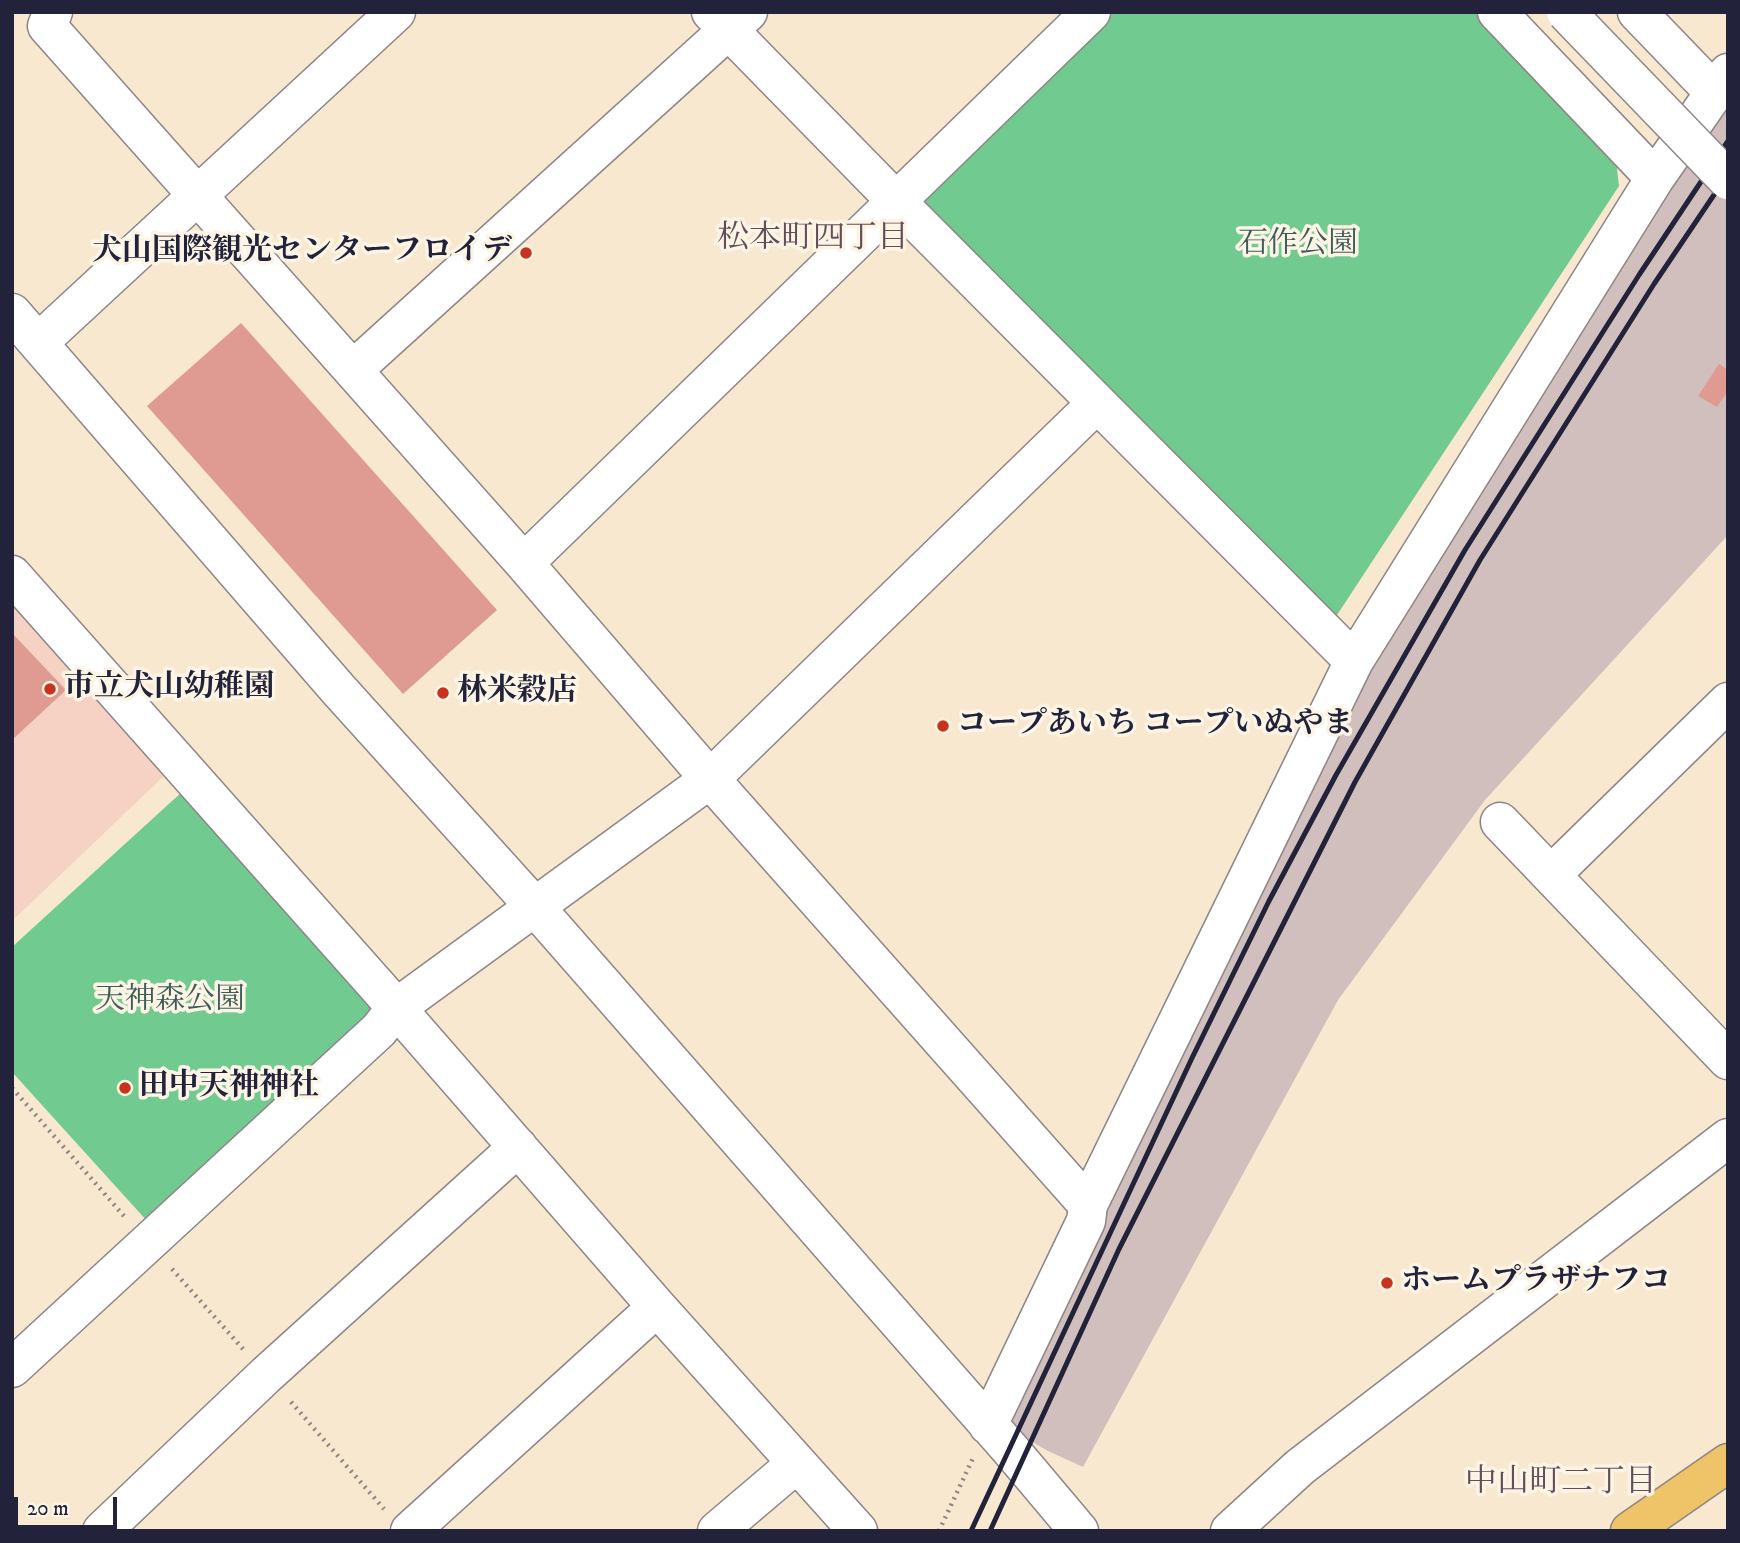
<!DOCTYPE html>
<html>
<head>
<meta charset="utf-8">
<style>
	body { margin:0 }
	#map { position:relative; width:1740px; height:1543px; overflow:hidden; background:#f8e8d0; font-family:"IM FELL DW Pica",serif }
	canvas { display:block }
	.frame { position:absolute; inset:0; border:14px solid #22223b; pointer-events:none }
	.scale { position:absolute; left:14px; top:1497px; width:103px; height:32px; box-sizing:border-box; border:4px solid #22223b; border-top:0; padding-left:9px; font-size:21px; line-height:24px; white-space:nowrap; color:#22223b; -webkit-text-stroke:5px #fcf5e5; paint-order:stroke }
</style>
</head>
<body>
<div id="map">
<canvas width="1740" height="1543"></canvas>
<div class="frame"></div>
<div class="scale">20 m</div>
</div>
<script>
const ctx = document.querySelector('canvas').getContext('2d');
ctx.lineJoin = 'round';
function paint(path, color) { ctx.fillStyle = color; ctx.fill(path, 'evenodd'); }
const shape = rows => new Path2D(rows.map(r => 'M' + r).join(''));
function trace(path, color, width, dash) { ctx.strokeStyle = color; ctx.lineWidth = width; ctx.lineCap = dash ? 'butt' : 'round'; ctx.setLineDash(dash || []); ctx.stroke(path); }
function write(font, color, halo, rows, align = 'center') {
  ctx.font = font + ' "IM FELL DW Pica","Noto Serif JP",serif'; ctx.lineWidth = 7; ctx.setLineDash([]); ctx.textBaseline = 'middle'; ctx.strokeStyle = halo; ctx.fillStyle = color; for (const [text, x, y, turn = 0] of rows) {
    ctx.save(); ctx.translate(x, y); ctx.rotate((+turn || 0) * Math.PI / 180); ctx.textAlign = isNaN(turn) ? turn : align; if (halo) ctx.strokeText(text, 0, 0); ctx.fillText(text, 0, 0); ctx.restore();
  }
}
const built = shape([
	[12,604,165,775,12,921]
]);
const industrial = shape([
	[1728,73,1728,535,1485,800,1338,1000,1083,1467,1048,1451,1003,1425,1354,661]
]);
const green = shape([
	[1113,12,1477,12,1616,160,1619,186,1335,618,921,199],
	[183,791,371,1002,370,1020,148,1222,12,1072,12,947]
]);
const building = shape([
	[241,323,497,610,403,694,147,406],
	[1719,364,1728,370,1728,391,1717,407,1698,396],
	[12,633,66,690,12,740]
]);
const path = shape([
	[12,1088,124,1216],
	[172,1269,243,1349],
	[291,1402,384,1509],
	[939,1531,973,1458]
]);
const minor = shape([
	[53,12,47,26,524,563,710,779,1088,1205],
	[711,12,896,201,1354,661],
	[1497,12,1655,178],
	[1637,12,1714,92],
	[12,313,338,689,535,907,1010,1449,1079,1531],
	[39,342,396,12],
	[353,370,748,12],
	[524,563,1091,12],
	[12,575,378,987,657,1307,858,1531],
	[1500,822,1728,1060],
	[1551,875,1728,702],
	[12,1368,379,1030,396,1008,710,779,1097,403],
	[988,1425,1086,1221,1088,1205,1354,661,1655,178,1728,73],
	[102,1531,266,1375,518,1147],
	[410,1531,657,1307],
	[717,1531,797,1463],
	[1230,1531,1300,1467,1728,1138]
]);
const major = shape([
	[1630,1531,1728,1463]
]);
const rail = shape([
	[971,1531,1192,1058,1269,901,1336,775,1465,550,1639,275,1728,141],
	[990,1531,1119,1249,1355,782,1480,560,1654,284,1728,174]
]);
const minorBridge = shape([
	[1566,12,1728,180]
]);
const markers = [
	[526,253,7,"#c8321e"],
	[50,689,7,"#c8321e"],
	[443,693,7,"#c8321e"],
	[943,726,7,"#c8321e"],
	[125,1088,7,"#c8321e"],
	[1387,1283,7,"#c8321e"]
];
const parkNames = [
	["石作公園",1298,246],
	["天神森公園",170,1002]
];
const poiNames = [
	["犬山国際観光センターフロイデ",512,253,"right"],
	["市立犬山幼稚園",64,689],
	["林米穀店",457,693],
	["コープあいち コープいぬやま",957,726],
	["田中天神神社",139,1088],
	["ホームプラザナフコ",1401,1283]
];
const neighbourhoodNames = [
	["松本町四丁目",813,240],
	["中山町二丁目",1561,1484]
];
paint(built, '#f5d2c3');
paint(industrial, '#d1bfbd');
paint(green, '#71ca90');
paint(building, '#df9a91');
trace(minor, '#8d8586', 41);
trace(major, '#8d8586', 41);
trace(path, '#8d8586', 4.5, [2, 5]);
trace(minor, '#fff', 38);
trace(major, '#efc469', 38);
trace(rail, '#22223b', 5);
trace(minorBridge, '#8d8586', 41, []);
trace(minorBridge, '#fff', 38);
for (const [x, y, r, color] of markers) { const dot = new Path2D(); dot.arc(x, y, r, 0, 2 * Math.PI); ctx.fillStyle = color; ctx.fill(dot); trace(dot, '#fcf5e5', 2.5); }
write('30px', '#3e5d59', '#fcf5e5', parkNames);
write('bold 30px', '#22223b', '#fcf5e5', poiNames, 'left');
write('32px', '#644c59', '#fcf5e5', neighbourhoodNames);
</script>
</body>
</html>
